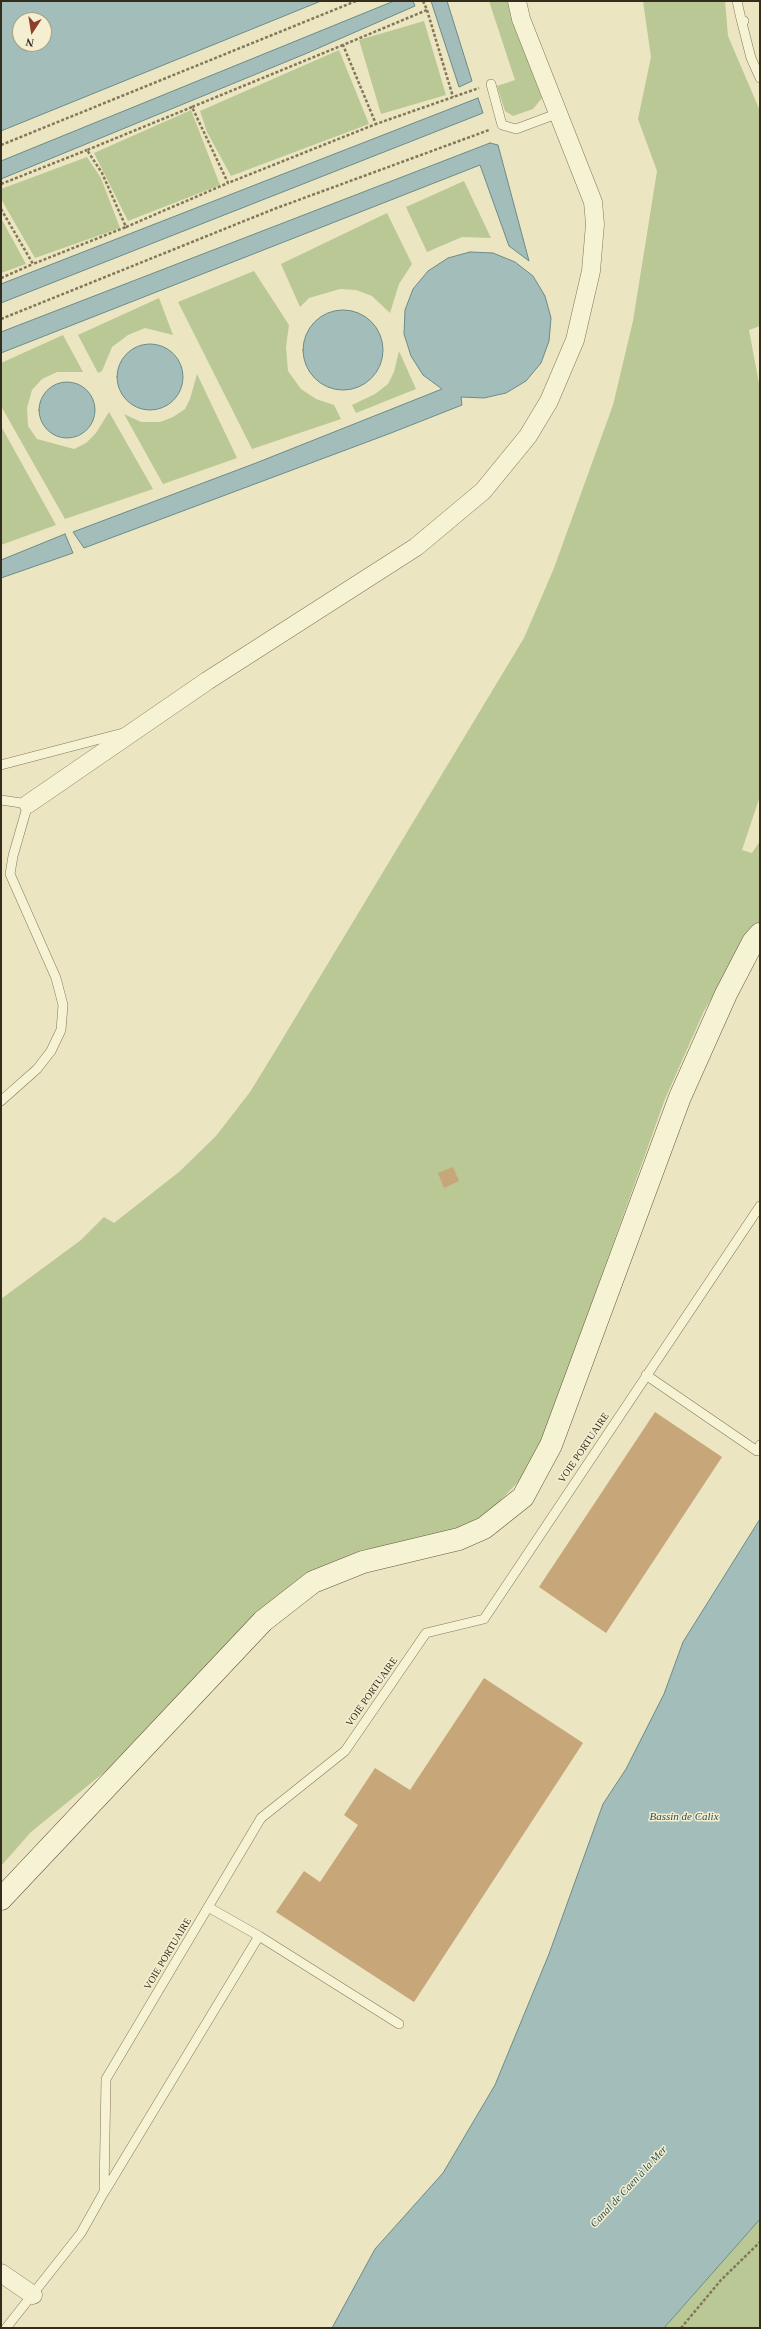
<!DOCTYPE html>
<html>
<head>
<meta charset="utf-8">
<style>
	body { margin:0 }
	#map { position:relative; width:761px; height:2329px; overflow:hidden; background:#ebe5c1; font-family:Georgia,serif }
	canvas { display:block }
	.frame { position:absolute; inset:0; border:2px solid #342c1d; pointer-events:none }
	.north { position:absolute; left:12px; top:12px; width:40px; height:40px; box-sizing:border-box; background:#f3efd0; border:1px solid #a7a188; border-radius:50%; rotate:192deg; font-size:11px; font-weight:700; line-height:16px; text-align:center; color:#342c1d }
	.north::after { content:''; display:block; margin:auto; width:14px; height:18px; background:#8e3d2e; clip-path:polygon(50% 0,100% 100%,50% 72%,0 100%) }
</style>
</head>
<body>
<div id="map">
<canvas width="761" height="2329"></canvas>
<div class="frame"></div>
<div class="north">N</div>
</div>
<script>
const ctx = document.querySelector('canvas').getContext('2d');
ctx.lineJoin = 'round';
function paint(path, color) { ctx.fillStyle = color; ctx.fill(path, 'evenodd'); }
const shape = rows => new Path2D(rows.map(r => 'M' + r).join(''));
function trace(path, color, width, dash) { ctx.strokeStyle = color; ctx.lineWidth = width; ctx.lineCap = dash ? 'butt' : 'round'; ctx.setLineDash(dash || []); ctx.stroke(path); }
function write(font, color, halo, rows, align = 'center') {
  ctx.font = font + ' Georgia,serif'; ctx.lineWidth = 3; ctx.setLineDash([]); ctx.textBaseline = 'middle'; ctx.strokeStyle = halo; ctx.fillStyle = color; for (const [text, x, y, turn = 0] of rows) {
    ctx.save(); ctx.translate(x, y); ctx.rotate((+turn || 0) * Math.PI / 180); ctx.textAlign = isNaN(turn) ? turn : align; if (halo) ctx.strokeText(text, 0, 0); ctx.fillText(text, 0, 0); ctx.restore();
  }
}
const green = shape([
	[489,1,508,1,515,27,542,98,533,109,513,116,505,111,497,86,515,80],
	[643,1,725,1,728,36,760,111,760,326,749,330,760,389,760,796,742,850,752,853,760,841,760,924,735,958,704,1011,665,1099,544,1436,523,1477,492,1509,467,1526,432,1538,362,1550,323,1567,118,1761,31,1832,1,1866,1,1299,81,1240,104,1217,114,1223,179,1172,216,1136,250,1092,274,1053,524,638,554,568,613,405,633,321,657,171,638,119,651,57],
	[424,21,446,95,381,114,359,40],
	[339,50,369,124,231,176,207,132,200,111],
	[191,110,220,185,128,221,94,153],
	[87,157,101,178,120,228,35,258,1,199,1,189],
	[464,181,491,238,462,237,427,252,406,207],
	[387,213,412,264,399,284,390,313,372,296,356,290,340,289,309,298,300,307,281,264],
	[1,218,26,264,1,273],
	[254,271,289,325,286,347,288,371,301,389,316,399,334,405,341,419,252,449,178,302],
	[159,298,173,335,145,328,128,335,112,347,102,371,98,373,78,335],
	[63,335,83,372,57,372,42,379,32,390,27,408,28,426,37,439,74,449,86,443,96,433,109,412,153,489,65,519,1,406,1,363],
	[399,351,416,389,356,413,352,405,375,394,388,384,394,372],
	[197,374,237,458,163,484,124,414,141,422,160,422,173,417,185,409,190,399],
	[1,426,56,525,1,545],
	[760,2219,760,2328,664,2328]
]);
const water = shape([
	[1,1,321,1,1,131,1,1],
	[20,20,44,20,44,44,20,44,20,20],
	[394,1,413,1,415,6,305,54,1,179,1,161,394,1],
	[431,1,447,1,472,81,459,87,431,1],
	[478,98,483,113,1,303,1,284,478,98],
	[490,143,498,145,529,261,509,246,480,165,1,353,1,332,490,143],
	[470,252,493,253,515,262,533,276,545,296,551,318,549,341,541,363,526,381,506,393,484,398,461,397,462,405,391,433,84,548,73,532,256,463,442,389,423,375,411,356,404,334,405,310,413,289,428,271,448,258,470,252],
	'303 350a40 40 0 1 1 80 0a40 40 0 1 1-80 0Z',
	'117 377a33 33 0 1 1 66 0a33 33 0 1 1-66 0Z',
	'39 410a28 28 0 1 1 56 0a28 28 0 1 1-56 0Z',
	[65,534,73,553,1,578,1,560,65,534],
	[760,1519,760,2219,664,2328,332,2328,375,2249,443,2173,495,2085,549,1954,603,1804,626,1769,664,1694,683,1642,760,1519]
]);
const building = shape([
	[453,1167,459,1181,444,1188,438,1173],
	[655,1412,722,1457,606,1633,539,1587],
	[484,1678,583,1743,414,2002,276,1912,304,1871,320,1882,358,1825,344,1815,375,1768,410,1790]
]);
const path = shape([
	[423,1,427,10,343,45,376,124,479,88],
	[427,10,453,97],
	[343,45,192,107,228,183,376,124],
	[192,107,87,150,102,173,126,227,228,183],
	[1,145,356,1],
	[1,184,87,150],
	[1,209,33,264,126,227],
	[1,278,33,264],
	[1,319,274,209,489,130],
	[681,2328,721,2280,760,2242]
]);
const lane = shape([
	[737,1,741,19,744,21],
	[741,19,751,58,760,78],
	[491,84,502,125,516,129,559,113],
	[1,765,123,733],
	[1,800,28,804,13,856,10,874,56,978,63,1005,61,1030,51,1051,37,1069,1,1101],
	[646,1375,757,1451,760,1445],
	[208,1907,259,1936],
	[105,2191,259,1936,399,2024],
	[6,2328,81,2233,104,2192,106,2079,261,1818,345,1751,426,1633,484,1619,760,1206]
]);
const street = shape([
	[28,804,207,681,416,547,483,491,528,436,549,401,575,340,591,271,595,224,593,202,521,19,517,1],
	[1,2273,33,2295]
]);
const secondary = shape([
	[1,1899,263,1621,313,1582,363,1562,459,1539,484,1528,523,1497,551,1445,680,1097,726,994,753,942,760,934]
]);
const streetNames = [
	["VOIE PORTUAIRE",584,1448,-56],
	["VOIE PORTUAIRE",372,1692,-55],
	["VOIE PORTUAIRE",168,1954,-59]
];
const waterNames = [
	["Bassin de Calix",684,1817],
	["Canal de Caen à la Mer",629,2187,-47]
];
paint(green, '#bac896');
paint(water, '#a3bdba');
trace(water, '#6b8b88', 1);
paint(building, '#c7a679');
trace(lane, '#83775a', 10);
trace(street, '#83775a', 19);
trace(secondary, '#65583d', 23);
trace(path, '#83775a', 2.5, [3, 2]);
trace(lane, '#f6f2d4', 9);
trace(street, '#f6f2d4', 18);
trace(secondary, '#f6f2d4', 22);
write('10px', '#342c1d', '#f3efd0', streetNames);
write('italic 11px', '#2d4f53', '#f3efd0', waterNames);
</script>
</body>
</html>
